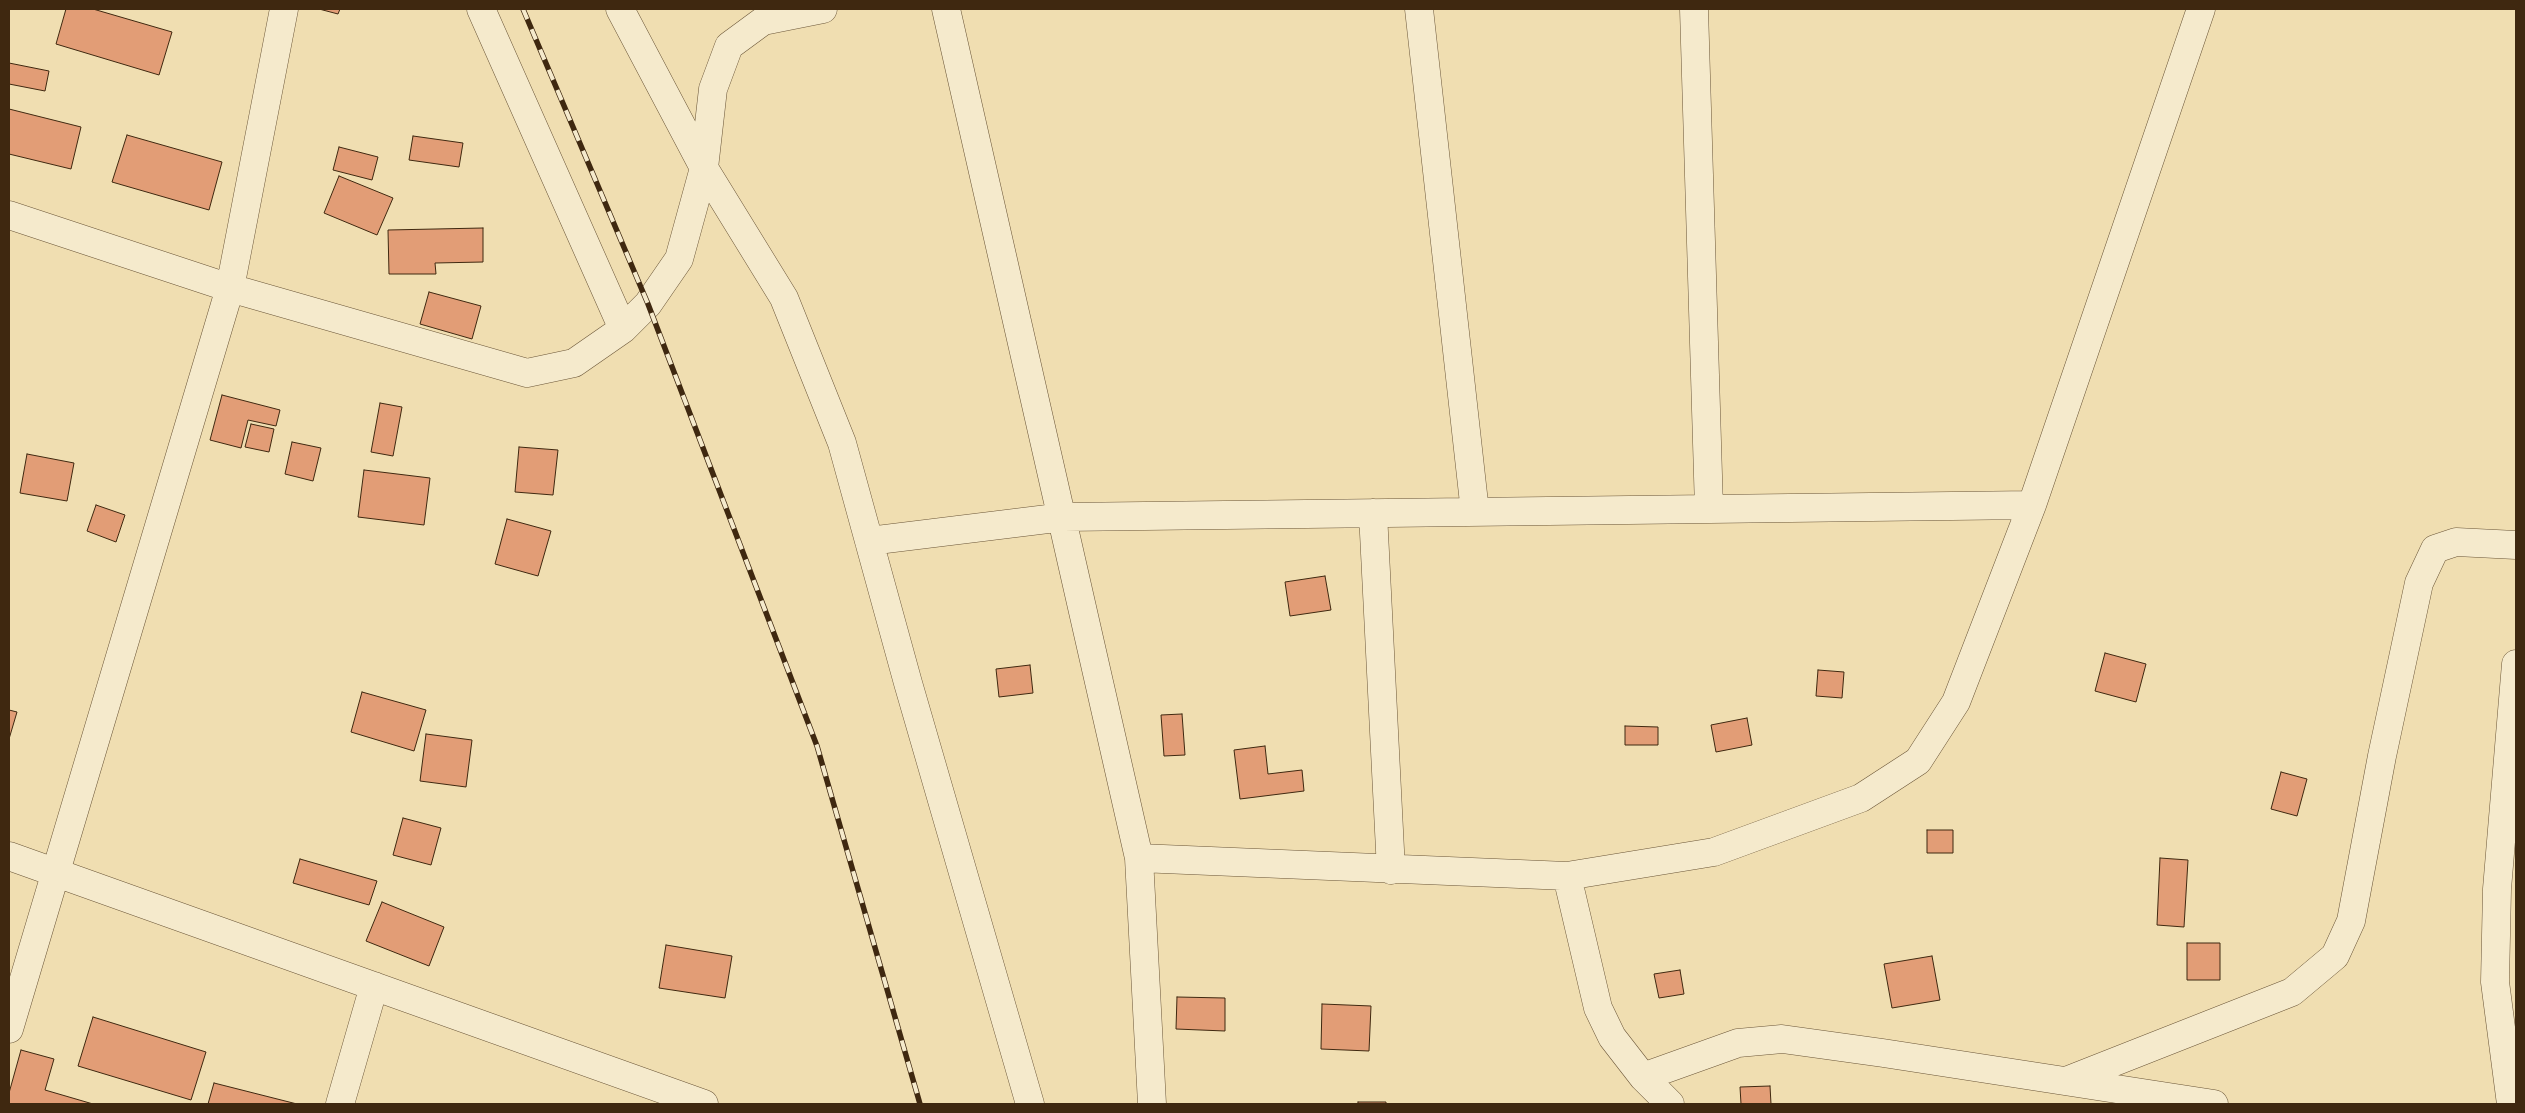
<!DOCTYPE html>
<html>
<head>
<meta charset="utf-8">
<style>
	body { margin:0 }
	#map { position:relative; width:2525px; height:1113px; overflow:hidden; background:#f0deb1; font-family:"IM FELL Great Primer",serif }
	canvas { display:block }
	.frame { position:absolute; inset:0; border:10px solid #3f2810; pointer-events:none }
</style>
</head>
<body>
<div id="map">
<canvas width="2525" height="1113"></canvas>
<div class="frame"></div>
</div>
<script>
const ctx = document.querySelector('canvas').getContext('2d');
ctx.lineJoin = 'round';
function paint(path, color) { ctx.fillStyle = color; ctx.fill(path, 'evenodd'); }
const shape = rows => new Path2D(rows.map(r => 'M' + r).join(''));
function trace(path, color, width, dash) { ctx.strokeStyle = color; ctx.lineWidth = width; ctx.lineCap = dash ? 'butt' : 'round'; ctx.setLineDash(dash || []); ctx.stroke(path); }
const building = shape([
	[66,9,93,9,172,32,159,75,56,44,66,9],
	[319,9,340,9,338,14,319,9],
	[9,63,49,71,45,91,9,84,9,63],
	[9,109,81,127,71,169,9,154,9,109],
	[127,135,222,162,209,210,112,182,127,135],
	[413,136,463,143,459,167,409,160,413,136],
	[339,147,378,157,372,180,333,170,339,147],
	[339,176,393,198,377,235,324,213,339,176],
	[483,228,483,262,435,263,436,274,389,274,388,230,483,228],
	[429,292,481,306,472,339,420,324,429,292],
	[222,395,280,410,276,426,248,420,241,448,210,440,222,395],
	[380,403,402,407,393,456,371,452,380,403],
	[251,424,274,429,269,452,245,447,251,424],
	[292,442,321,448,313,481,285,474,292,442],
	[519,447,558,450,553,495,515,492,519,447],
	[27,454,74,463,67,501,20,493,27,454],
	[364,470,430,478,424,525,358,517,364,470],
	[96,505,125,515,116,542,87,531,96,505],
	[507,519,551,531,538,576,495,564,507,519],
	[1325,576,1331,610,1290,616,1285,582,1325,576],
	[2105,653,2146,664,2136,702,2095,691,2105,653],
	[1030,665,1033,693,999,697,996,669,1030,665],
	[1818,670,1844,672,1842,698,1816,696,1818,670],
	[362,692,426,710,414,751,351,732,362,692],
	[9,710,17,712,9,739,9,710],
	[1182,714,1185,755,1164,756,1161,715,1182,714],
	[1747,718,1752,745,1716,752,1711,725,1747,718],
	[1625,726,1658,727,1658,745,1625,745,1625,726],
	[426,734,472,740,466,787,420,781,426,734],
	[1265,746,1268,774,1302,770,1304,791,1240,799,1234,750,1265,746],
	[2281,772,2307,779,2297,816,2271,809,2281,772],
	[403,818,441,828,431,865,393,855,403,818],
	[1927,830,1953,830,1953,853,1927,853,1927,830],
	[2160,858,2188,860,2184,927,2157,925,2160,858],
	[300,859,377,881,369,905,293,883,300,859],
	[382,902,444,927,429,966,366,941,382,902],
	[2187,943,2220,943,2220,980,2187,980,2187,943],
	[666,945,732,956,725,998,659,988,666,945],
	[1932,956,1940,1000,1892,1008,1884,964,1932,956],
	[1680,970,1684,994,1659,998,1654,974,1680,970],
	[1177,997,1225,998,1225,1031,1176,1029,1177,997],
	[1322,1004,1371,1006,1369,1051,1321,1049,1322,1004],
	[93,1017,206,1052,191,1100,78,1066,93,1017],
	[21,1050,54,1059,45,1090,93,1104,9,1104,9,1093,21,1050],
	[214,1083,297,1104,208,1104,214,1083],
	[1770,1086,1771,1104,1741,1104,1740,1087,1770,1086],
	[1358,1102,1386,1102,1386,1104,1358,1104,1358,1102]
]);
const minor = shape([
	[481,9,623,329],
	[620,9,704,168,784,298,842,443,908,683,1030,1104],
	[946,9,1139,858,1152,1104],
	[1419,9,1475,512],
	[1694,9,1709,509],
	[9,215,230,288,527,373,574,363,623,329,648,304,679,259,704,168,713,89,729,46,763,21,823,9],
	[1373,513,1391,870],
	[869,541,1064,517,2032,505],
	[9,856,704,1104],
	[1139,858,1567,876,1714,852,1861,798,1918,761,1956,702,2032,505,2201,9],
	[1567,876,1598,1008,1612,1037,1643,1077,1670,1104],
	[9,1029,230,288,284,9],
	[1643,1077,1738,1043,1782,1039,1883,1053,2214,1104],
	[2066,1081,2292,992,2335,956,2351,921,2382,756,2419,583,2435,549,2456,542,2516,545],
	[340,1104,374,986],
	[2511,1104,2495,982,2497,889,2516,664]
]);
const rail = shape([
	[523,9,648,304,817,746,920,1104]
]);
paint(building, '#e29d76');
trace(building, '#3f2810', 1);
trace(minor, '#6b5638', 29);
trace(minor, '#f5eacc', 28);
trace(rail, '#3f2810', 5.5);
trace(rail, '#f5eacc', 4, [11]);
</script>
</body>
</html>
